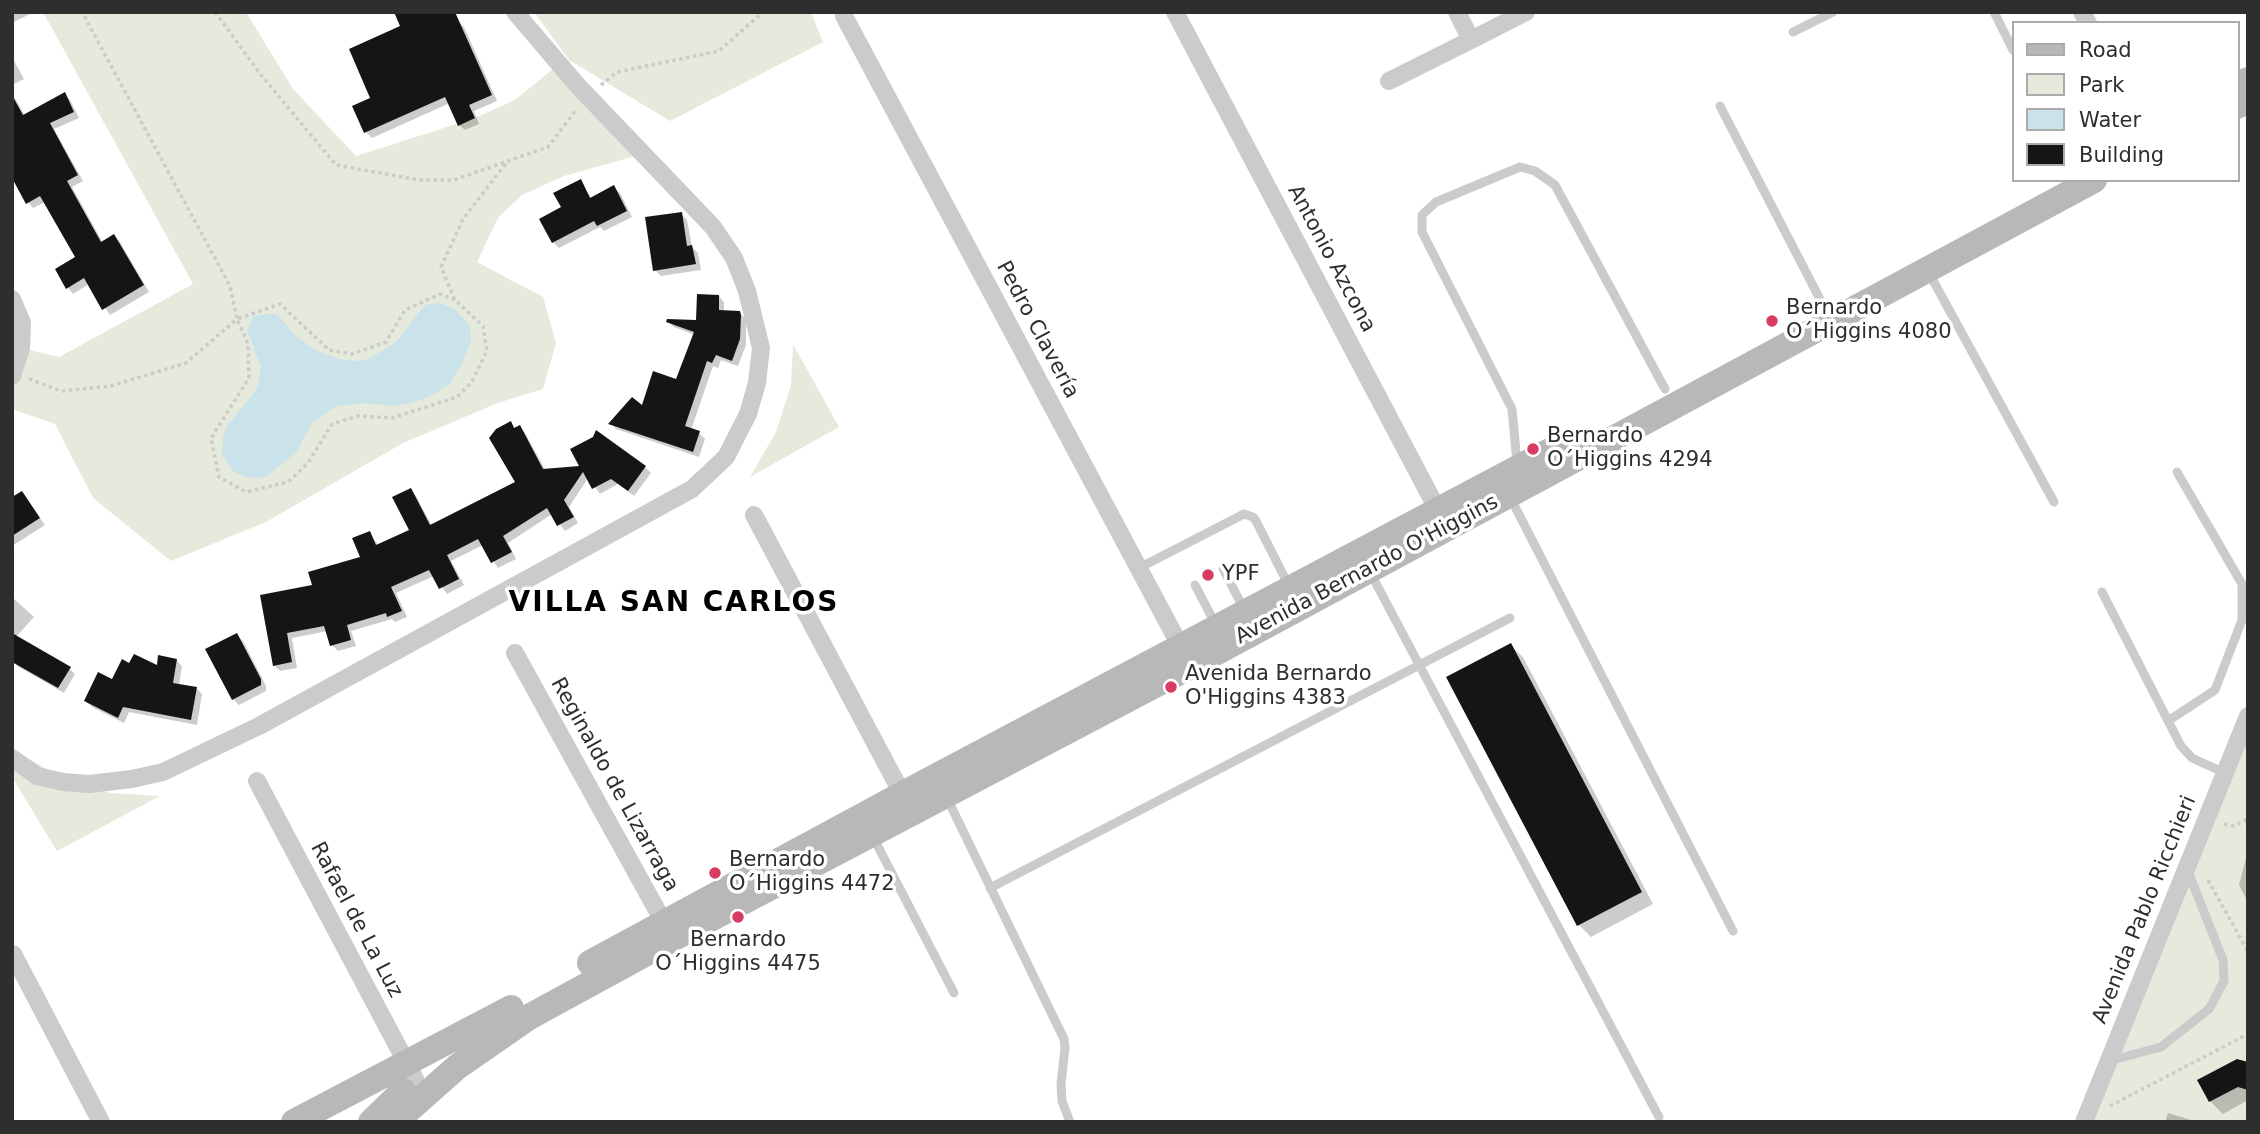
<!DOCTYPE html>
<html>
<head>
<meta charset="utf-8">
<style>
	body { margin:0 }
	#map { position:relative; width:2260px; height:1134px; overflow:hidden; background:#fff; font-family:"DejaVu Sans",sans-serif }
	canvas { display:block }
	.frame { position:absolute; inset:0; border:14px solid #2e2e2e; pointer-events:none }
	.legend { position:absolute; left:2012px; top:21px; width:228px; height:161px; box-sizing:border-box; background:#fff; border:2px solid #ababab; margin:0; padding:9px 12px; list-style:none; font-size:21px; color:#2e2e2e }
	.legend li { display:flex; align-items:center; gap:14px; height:35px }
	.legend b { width:35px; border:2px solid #ababab }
</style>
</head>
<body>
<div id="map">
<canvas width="2260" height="1134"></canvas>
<div class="frame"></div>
<ul class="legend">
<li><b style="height:9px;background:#b8b8b8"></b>Road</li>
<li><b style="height:19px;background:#e6eadc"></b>Park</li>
<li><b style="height:19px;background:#cae2e9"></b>Water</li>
<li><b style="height:19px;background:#151515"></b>Building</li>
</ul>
</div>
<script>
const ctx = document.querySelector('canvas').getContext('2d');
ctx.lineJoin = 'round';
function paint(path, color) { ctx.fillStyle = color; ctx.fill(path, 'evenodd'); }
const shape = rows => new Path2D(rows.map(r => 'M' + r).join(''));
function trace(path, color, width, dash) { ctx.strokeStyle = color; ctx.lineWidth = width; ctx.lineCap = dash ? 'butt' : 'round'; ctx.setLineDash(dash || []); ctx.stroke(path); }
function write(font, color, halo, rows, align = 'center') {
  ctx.font = font + ' "DejaVu Sans",sans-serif'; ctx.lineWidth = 7; ctx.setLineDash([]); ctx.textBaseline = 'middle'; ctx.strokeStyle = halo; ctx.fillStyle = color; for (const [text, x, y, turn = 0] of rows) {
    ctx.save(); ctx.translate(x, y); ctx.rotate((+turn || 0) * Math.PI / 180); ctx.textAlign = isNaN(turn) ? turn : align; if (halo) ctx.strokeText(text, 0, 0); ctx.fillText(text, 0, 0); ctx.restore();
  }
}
const green = shape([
	[43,12,246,12,293,89,356,156,472,119,515,100,559,64,643,154,564,176,522,195,498,218,477,262,543,297,556,343,543,389,498,403,403,443,266,522,171,561,93,498,55,424,12,409,12,366,21,348,59,357,193,284],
	[534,12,811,12,823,42,670,121,569,60],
	[793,344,839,427,750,477,776,432,791,385],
	[2248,716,2248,1122,2087,1122],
	[12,749,45,768,110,793,160,796,57,851,12,777]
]);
const water = shape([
	[438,303,454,308,470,326,471,341,463,362,450,383,433,395,412,403,391,406,367,403,337,406,312,423,296,453,266,477,247,478,233,471,222,454,223,438,227,426,257,389,261,367,247,330,253,317,265,314,277,314,294,334,313,349,336,358,352,361,367,360,396,342,425,305]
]);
const shadow = shape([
	[12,12,32,12,32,13,12,23],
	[458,21,464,27,497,101,474,111,479,124,465,130,459,125,450,103,372,138,366,132,373,98,402,27],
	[12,57,24,79,12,85],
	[12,93,25,116,65,94,70,100,79,118,54,129,83,181,72,187,103,243,114,236,120,242,149,292,110,315,89,284,73,294,68,288,77,258,45,202,33,208,28,202,12,175],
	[580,181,592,199,614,188,620,193,632,217,604,231,600,227,559,248,553,242,563,208],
	[681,214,687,220,692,247,698,253,701,270,661,276,655,270],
	[719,296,724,302,724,312,739,313,746,319,746,345,738,366,721,360,718,368,713,366,691,430,699,433,705,439,699,457,616,429,611,423,643,408,677,382,695,335,674,327,668,321,698,322],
	[510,423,516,429,519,427,525,433,546,471,645,467,651,473,634,496,618,484,600,494,588,478,569,507,578,523,565,531,552,514,508,543,516,559,498,568,483,545,451,561,464,585,447,594,434,576,396,593,407,617,395,622,392,619,351,631,356,646,338,651,332,645,328,631,292,638,297,668,280,671,274,665,262,596,314,587,363,558,369,533,379,546,411,531,411,490,416,496,432,526,518,483],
	[22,493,45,525,12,546,12,499],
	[12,597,34,617,16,637,69,668,75,674,64,693,19,667,13,661],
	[237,635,243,641,266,686,266,691,239,705,233,699],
	[1510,645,1523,657,1653,904,1591,937,1579,925],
	[176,660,182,666,179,685,196,688,202,694,197,725,129,712,124,723,92,707,86,701,130,665,158,667],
	[2248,851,2248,902,2239,885],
	[2248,1064,2248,1100,2223,1114,2210,1101,2200,1081],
	[2168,1113,2191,1120,2193,1122,2165,1122]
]);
const building = shape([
	[394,12,455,12,492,95,469,105,475,118,458,126,445,97,364,133,352,106,370,98,349,49,400,26],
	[65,92,74,112,50,123,78,175,67,181,101,242,114,234,144,285,102,310,84,278,66,289,55,269,75,257,40,196,26,204,12,178,12,95,23,115],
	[581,179,590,198,614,185,627,211,597,226,594,221,552,243,539,219,561,207,553,193],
	[682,212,687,246,692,245,696,264,653,271,645,217],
	[697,294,719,295,719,310,740,311,741,315,740,339,732,361,716,355,712,363,707,361,685,426,700,431,693,452,608,424,632,397,642,405,653,371,676,379,694,332,666,322,667,319,696,320],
	[511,421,514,428,520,425,543,469,579,466,570,449,593,437,596,430,646,466,628,491,611,479,592,489,583,472,564,500,574,517,557,526,547,508,503,536,512,552,491,563,478,539,447,555,459,579,439,589,429,570,391,587,402,611,387,617,386,613,347,625,351,640,330,646,324,626,287,633,292,662,273,666,260,595,312,585,308,572,360,557,352,538,370,531,376,545,409,530,392,497,411,488,430,525,515,482,489,438,496,429],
	[22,491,40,518,12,536,12,497],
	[12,633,71,667,58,688,12,662],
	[237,633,261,679,261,685,232,700,205,649],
	[1511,643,1642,892,1577,926,1446,677],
	[134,654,157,665,158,655,177,659,173,683,197,687,191,720,123,707,118,718,84,701,98,672,112,679,122,659,129,663],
	[2237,1059,2248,1062,2248,1090,2238,1087,2209,1102,2197,1080]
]);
const path = shape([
	[215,12,261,75,336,165,419,180,454,180,548,147,576,110],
	[601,85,617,72,719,51,763,12],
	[455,300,440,294,405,310,386,342,352,354,329,350,280,304,237,319,248,344,249,378,211,438,219,477,246,492,288,482,308,463,332,424,358,416,392,418,457,397,471,383,487,351,483,326,455,300,441,267,463,219,507,162],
	[29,379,61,391,111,386,186,363,237,319,230,286,82,12],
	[2224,824,2234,826,2248,819],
	[2208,880,2248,952],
	[2110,1106,2248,1034]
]);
const lane = shape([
	[1994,12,2013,50],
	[1793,32,1833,12],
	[1720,106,1823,305],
	[1929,273,2054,502],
	[1517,463,1512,409,1422,232,1422,215,1436,202,1520,167,1535,171,1555,185,1665,389],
	[1511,499,1733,931],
	[1139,568,1244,514,1253,517,1256,521,1290,588],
	[1223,569,1245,611],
	[1371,574,1659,1117],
	[1195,585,1217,627],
	[2102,592,2181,746,2192,758,2225,773],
	[2168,721,2215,690,2242,620,2242,584,2177,472],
	[946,796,1064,1039,1065,1048,1061,1084,1062,1101,1070,1122],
	[872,835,954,993],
	[990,888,1510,618],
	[2109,1061,2161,1047,2209,1009,2224,981,2223,960,2187,869]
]);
const street = shape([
	[1175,12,1443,520],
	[1457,12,1471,40,1526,12],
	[2082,12,2088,23],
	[844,16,1185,655],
	[1389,81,1471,40],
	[12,299,22,323,21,348,12,376],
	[754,515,907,803],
	[515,653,669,932],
	[12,758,37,776,63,782,89,784,132,779,163,772,259,726,692,489,726,457,748,414,757,383,761,348,747,291,734,258,713,227,578,86,515,12],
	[257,781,415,1079],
	[13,954,101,1122],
	[2084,1122,2248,716]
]);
const secondary = shape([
	[2237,86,2248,80],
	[2237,106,2248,101],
	[590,963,903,794,1563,444],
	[294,1122,511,1008],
	[371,1122,403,1091],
	[395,1122,457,1067,529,1017,672,939,1191,666,2094,180]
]);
const markers = [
	[1772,321,7,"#d83c62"],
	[1533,449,7,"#d83c62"],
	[1208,575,7,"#d83c62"],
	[1171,687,7,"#d83c62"],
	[715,873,7,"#d83c62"],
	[738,917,7,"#d83c62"]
];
const streetNames = [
	["Antonio Azcona",1331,259,62],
	["Pedro Clavería",1037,330,62],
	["Avenida Bernardo O'Higgins",1367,570,-28],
	["Reginaldo de Lizarraga",614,785,61],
	["Avenida Pablo Ricchieri",2145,910,-68],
	["Rafael de La Luz",356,920,62]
];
const poiNames = [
	["Bernardo",1786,309],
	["O´Higgins 4080",1786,333],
	["Bernardo",1547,437],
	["O´Higgins 4294",1547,461],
	["YPF",1222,575],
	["Avenida Bernardo",1185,675],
	["O'Higgins 4383",1185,699],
	["Bernardo",729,861],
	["O´Higgins 4472",729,885],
	["Bernardo",738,941,"center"],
	["O´Higgins 4475",738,965,"center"]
];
const districtNames = [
	["VILLA SAN CARLOS",674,604]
];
paint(green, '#e6eadc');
paint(water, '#cae2e9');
paint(shadow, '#0003');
paint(building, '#151515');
trace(path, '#cbcbcb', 3.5, [3.5, 3.5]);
trace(lane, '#cbcbcb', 9);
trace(street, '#cbcbcb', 18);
trace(secondary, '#b8b8b8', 26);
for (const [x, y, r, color] of markers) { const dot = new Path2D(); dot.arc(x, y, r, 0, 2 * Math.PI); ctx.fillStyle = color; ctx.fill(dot); trace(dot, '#fff', 2.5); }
write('21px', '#2e2e2e', '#fff', streetNames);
write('21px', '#2e2e2e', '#fff', poiNames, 'left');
ctx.letterSpacing = '2px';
write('bold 28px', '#000', '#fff', districtNames);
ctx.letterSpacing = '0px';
</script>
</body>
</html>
